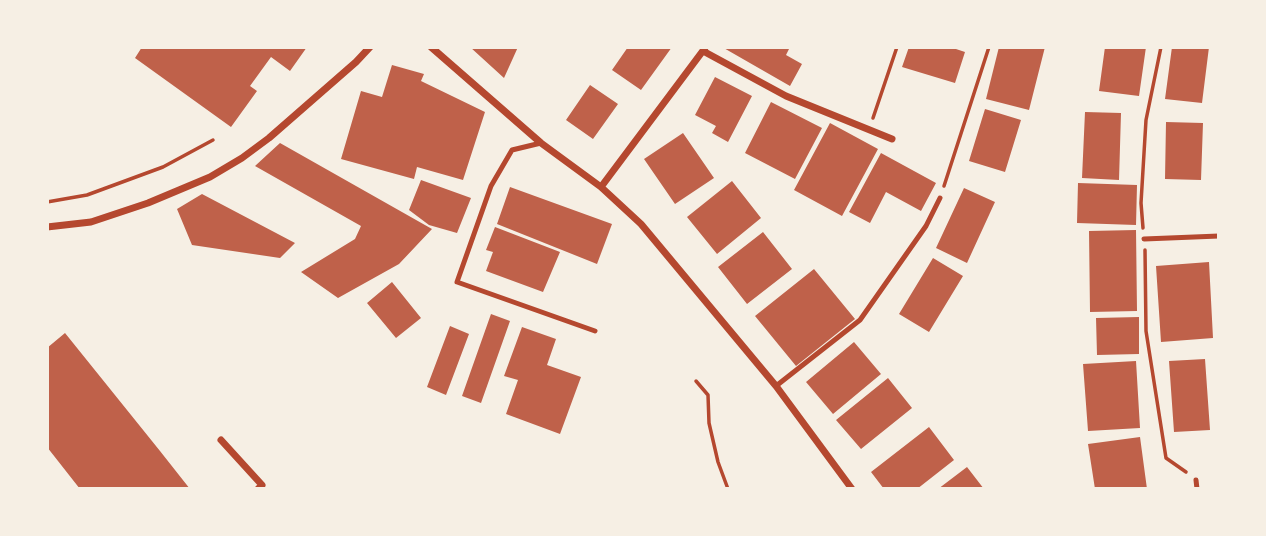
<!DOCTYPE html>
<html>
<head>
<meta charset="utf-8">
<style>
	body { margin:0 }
	#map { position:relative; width:1266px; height:536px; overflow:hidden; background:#f6efe4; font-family:Lato,sans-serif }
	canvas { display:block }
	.frame { position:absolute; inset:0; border:49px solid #f6efe4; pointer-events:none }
</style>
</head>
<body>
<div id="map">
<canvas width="1266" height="536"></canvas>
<div class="frame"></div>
</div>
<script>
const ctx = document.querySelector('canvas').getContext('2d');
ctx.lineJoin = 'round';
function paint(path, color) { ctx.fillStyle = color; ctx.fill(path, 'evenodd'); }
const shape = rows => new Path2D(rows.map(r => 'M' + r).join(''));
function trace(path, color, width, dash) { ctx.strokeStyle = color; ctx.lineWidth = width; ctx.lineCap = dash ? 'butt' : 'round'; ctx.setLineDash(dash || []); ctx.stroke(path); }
const building = shape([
	[142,47,307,47,290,71,271,57,250,86,257,91,231,127,135,58],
	[470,47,518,47,504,78],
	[628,47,672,47,641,90,612,70],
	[722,47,790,47,786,55,802,64,790,86],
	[909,47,950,47,965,52,955,83,902,67],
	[999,47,1045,47,1029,110,986,99],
	[1105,47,1146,47,1139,96,1099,91],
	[1172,47,1209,47,1202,103,1165,99],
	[392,65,424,74,421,81,485,112,463,180,417,167,414,179,341,159,361,91,382,97],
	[715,77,752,96,728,142,712,133,716,126,695,115],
	[590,85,618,104,593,139,566,120],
	[771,102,822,128,795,179,745,153],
	[985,109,1021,120,1005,172,969,161],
	[1085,112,1121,113,1119,180,1082,178],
	[1166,122,1203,123,1201,180,1165,179],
	[830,123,878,149,842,216,794,190],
	[683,133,714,178,675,204,644,159],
	[280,143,432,229,399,264,338,298,301,272,355,239,361,226,255,166],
	[881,153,936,183,921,211,886,192,870,223,849,212],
	[421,180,471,198,457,233,429,225,409,210],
	[732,181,761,218,717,254,687,217],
	[1078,183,1137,185,1136,225,1077,223],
	[510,187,612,224,597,264,497,224],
	[964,188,995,202,967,263,936,248],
	[202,194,295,243,280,258,192,245,177,209],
	[495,227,560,252,543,292,486,271,493,252,486,250],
	[1136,230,1137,311,1090,312,1089,231],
	[763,232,792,269,747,304,718,267],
	[933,258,963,276,929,332,899,314],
	[1209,262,1213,338,1161,342,1156,266],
	[814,269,855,319,796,366,755,316],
	[392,282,421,318,396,338,367,303],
	[491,314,510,321,481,403,462,396],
	[1139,317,1139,354,1097,355,1096,318],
	[450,326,469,334,446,395,427,387],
	[522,327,556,339,547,365,581,377,560,434,506,414,518,380,504,376],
	[65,333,160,451,190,489,80,489,47,447,47,348],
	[854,342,881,374,833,414,806,382],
	[1205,359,1210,430,1174,432,1169,361],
	[1136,361,1140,428,1088,431,1083,364],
	[888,378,912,408,861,449,836,420],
	[929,427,954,460,917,489,884,489,871,472],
	[1140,437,1147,489,1095,489,1088,444],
	[967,467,984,489,938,489]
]);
const path = shape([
	[873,118,897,47],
	[944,186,989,47],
	[47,202,87,195,163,167,213,140],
	[1143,228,1141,203,1146,120,1161,47],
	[1145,250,1146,331,1166,458,1186,472],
	[696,381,708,395,709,423,718,462,728,489]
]);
const service = shape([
	[541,143,512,150,491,186,457,282,595,331],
	[1144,239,1219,236],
	[776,386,860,320,926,226,940,198],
	[1196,480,1197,489]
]);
const minor = shape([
	[431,47,541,143,601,187,641,224,776,386,852,489],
	[703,51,786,96,892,139],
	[601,187,705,48],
	[47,227,91,222,148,203,210,177,242,158,269,138,356,62,370,47],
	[221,440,262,485,258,489]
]);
paint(building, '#bf614a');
trace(path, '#b5482f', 3.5);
trace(service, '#b5482f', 5);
trace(minor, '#b5482f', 7);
</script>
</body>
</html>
